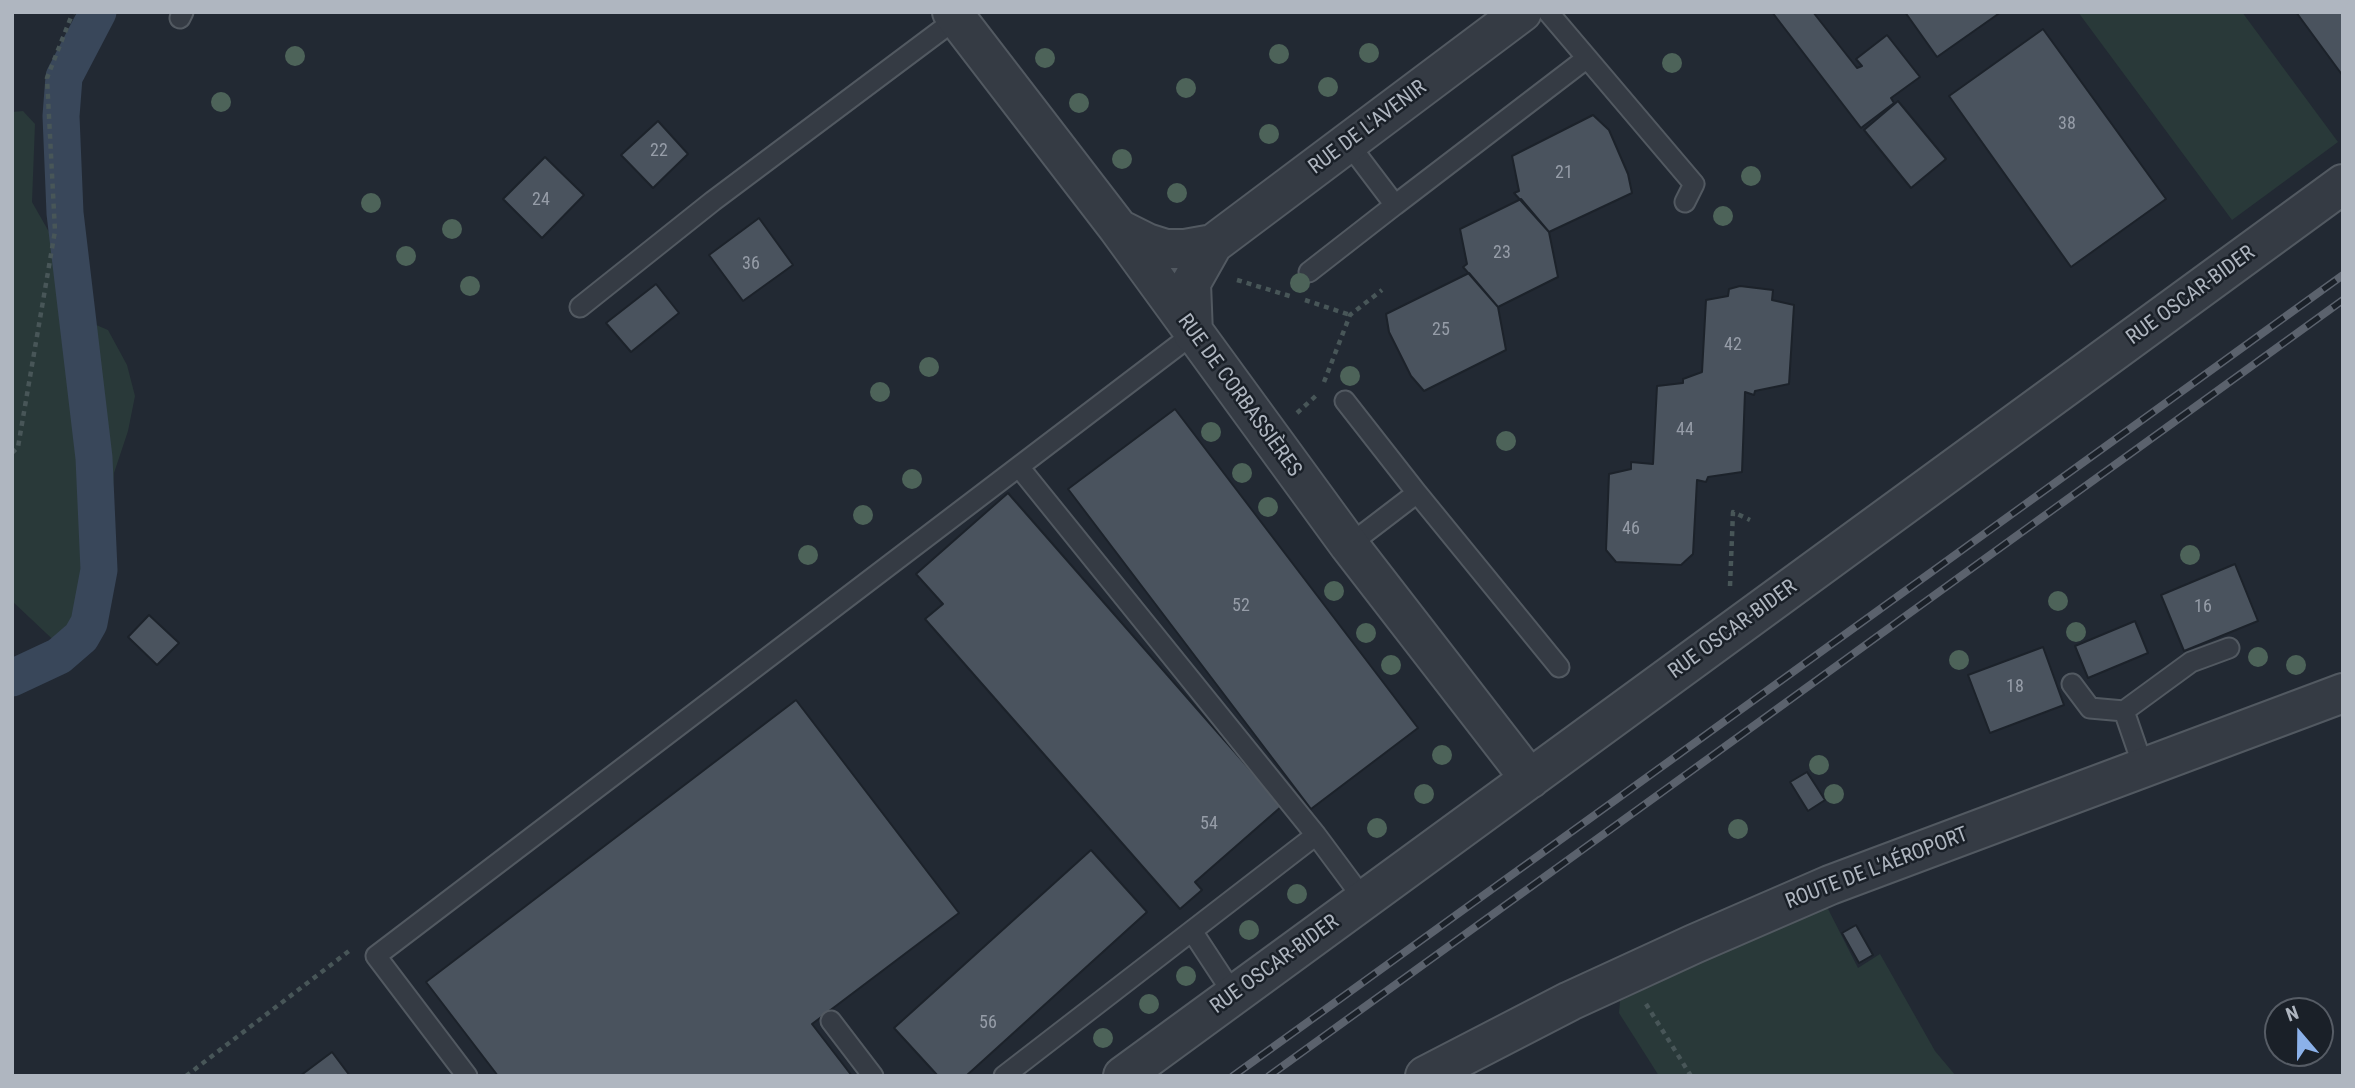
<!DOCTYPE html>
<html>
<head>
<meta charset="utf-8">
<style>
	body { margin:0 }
	#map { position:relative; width:2355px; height:1088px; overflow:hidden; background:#222933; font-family:"Roboto Condensed",sans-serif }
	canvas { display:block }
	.frame { position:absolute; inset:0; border:14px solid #afb6c0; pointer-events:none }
	.north { position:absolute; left:2264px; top:997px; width:70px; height:70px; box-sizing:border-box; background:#1a2028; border:2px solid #565c65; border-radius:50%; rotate:340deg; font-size:19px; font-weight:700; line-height:28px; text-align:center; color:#afb6c0 }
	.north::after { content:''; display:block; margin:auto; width:24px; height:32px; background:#8bb1e9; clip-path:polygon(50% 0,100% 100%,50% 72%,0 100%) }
</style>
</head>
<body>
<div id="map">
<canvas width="2355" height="1088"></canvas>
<div class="frame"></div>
<div class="north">N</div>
</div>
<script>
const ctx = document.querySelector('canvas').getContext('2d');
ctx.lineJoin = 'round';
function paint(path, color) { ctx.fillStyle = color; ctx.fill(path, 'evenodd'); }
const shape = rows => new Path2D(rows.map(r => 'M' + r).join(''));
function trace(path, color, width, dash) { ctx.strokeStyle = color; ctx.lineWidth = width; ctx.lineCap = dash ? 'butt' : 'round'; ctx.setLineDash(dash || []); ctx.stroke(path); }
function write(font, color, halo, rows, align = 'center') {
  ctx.font = font + ' "Roboto Condensed",sans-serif'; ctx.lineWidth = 5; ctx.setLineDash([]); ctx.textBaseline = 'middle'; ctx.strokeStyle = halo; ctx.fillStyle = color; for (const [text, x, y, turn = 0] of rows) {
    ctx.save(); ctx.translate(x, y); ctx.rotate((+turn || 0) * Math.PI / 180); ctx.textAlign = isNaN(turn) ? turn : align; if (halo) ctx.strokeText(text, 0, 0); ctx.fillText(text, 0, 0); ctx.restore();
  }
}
const green = shape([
	[2078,12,2242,12,2338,142,2232,220],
	[23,111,35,124,32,202,57,246,66,269,74,309,94,324,108,330,127,365,135,396,128,431,114,473,108,550,101,592,76,622,64,650,12,601,12,112],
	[1825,903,1858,968,1880,954,1935,1051,1956,1076,1659,1076,1619,1013,1620,1001]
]);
const canal = shape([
	[12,678,59,656,81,637,89,623,99,570,94,458,65,213,61,116,64,77,98,12]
]);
const building = shape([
	[1772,12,1813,12,1857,68,1862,66,1856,59,1887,35,1920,77,1891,98,1894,103,1861,128,1772,12],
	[1905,12,2001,12,1937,57,1905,12],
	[2296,12,2343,12,2343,76,2296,12],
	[2043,29,2166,199,2071,267,1949,96,2043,29],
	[1898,101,1946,159,1911,188,1864,130,1898,101],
	[1593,115,1609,130,1628,174,1632,193,1549,232,1514,193,1519,191,1512,156,1593,115],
	[658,121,688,154,653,188,621,155,658,121],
	[545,157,584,195,542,238,503,199,545,157],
	[1521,199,1549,232,1558,277,1498,307,1463,267,1467,264,1460,229,1521,199],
	[759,218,793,265,743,301,709,255,759,218],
	[1469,273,1498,307,1506,350,1424,391,1411,376,1389,332,1386,314,1469,273],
	[656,284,679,313,631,352,606,323,656,284],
	[1740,286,1773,290,1772,300,1794,305,1789,384,1755,391,1754,395,1745,392,1742,472,1708,477,1706,482,1697,480,1693,554,1681,565,1616,562,1606,550,1609,474,1631,469,1631,462,1653,464,1657,386,1683,383,1683,379,1702,372,1706,300,1728,296,1729,289,1740,286],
	[1175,409,1418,728,1311,809,1068,489,1175,409],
	[1008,493,1282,806,1195,882,1202,890,1180,909,925,619,943,604,916,574,1008,493],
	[2235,564,2258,621,2184,651,2161,595,2235,564],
	[149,615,179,643,157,665,128,637,149,615],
	[2135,621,2148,653,2088,678,2075,646,2135,621],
	[2043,647,2064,705,1990,733,1968,675,2043,647],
	[796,700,959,913,812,1024,852,1076,498,1076,426,982,796,700],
	[1807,772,1825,800,1808,811,1790,782,1807,772],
	[1091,850,1147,912,966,1076,938,1076,894,1028,1091,850],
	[1856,925,1873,955,1859,963,1842,933,1856,925],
	[332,1052,350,1076,300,1076,332,1052]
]);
const path = shape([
	[1237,280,1293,297],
	[1305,300,1350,315],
	[1324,382,1350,315,1382,290],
	[1297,413,1319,393],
	[12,453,18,447,55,231,47,78,73,12],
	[1730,586,1733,512,1750,520],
	[1646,1004,1691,1076],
	[186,1076,349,951]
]);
const lane = shape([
	[1548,12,1694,184,1685,202],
	[180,18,183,12],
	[1395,205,1587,58],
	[1309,272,1395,205,1348,143],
	[580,307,713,201,956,19],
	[1345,401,1417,493,1349,545],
	[1019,467,1316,835,1365,901],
	[1417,493,1559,667],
	[2072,684,2090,708,2124,711,2143,766],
	[2124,711,2191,662,2229,648],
	[1192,931,1234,995],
	[831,1021,873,1076],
	[467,1076,376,956,1193,334],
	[1004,1076,1316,835]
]);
const street = shape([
	[952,12,1118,228,1349,545,1530,779],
	[1119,229,1147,243,1166,249,1185,249,1213,244],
	[1193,334,1191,283,1213,244,1522,12],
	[1123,1076,2343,184],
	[1425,1076,1570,1001,1694,944,1830,885,2343,693]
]);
const rail = shape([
	[1233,1076,2343,275],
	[1269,1076,2343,300]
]);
const trees = [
	[1369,53],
	[1279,54],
	[295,56],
	[1045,58],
	[1672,63],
	[1328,87],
	[1186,88],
	[221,102],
	[1079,103],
	[1269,134],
	[1122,159],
	[1751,176],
	[1177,193],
	[371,203],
	[1723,216],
	[452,229],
	[406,256],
	[1300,283],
	[470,286],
	[929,367],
	[1350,376],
	[880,392],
	[1211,432],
	[1506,441],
	[1242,473],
	[912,479],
	[1268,507],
	[863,515],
	[808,555],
	[2190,555],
	[1334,591],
	[2058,601],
	[2076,632],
	[1366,633],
	[2258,657],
	[1959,660],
	[1391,665],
	[2296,665],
	[1442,755],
	[1819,765],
	[1424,794],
	[1834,794],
	[1377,828],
	[1738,829],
	[1297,894],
	[1249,930],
	[1186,976],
	[1149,1004],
	[1103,1038]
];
const numberNames = [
	["38",2067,124],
	["22",659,151],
	["21",1564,173],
	["24",541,200],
	["23",1502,253],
	["36",751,264],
	["25",1441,330],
	["42",1733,345],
	["44",1685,430],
	["46",1631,529],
	["52",1241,606],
	["16",2203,607],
	["18",2015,687],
	["54",1209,824],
	["56",988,1023]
];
const streetNames = [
	["RUE DE L'AVENIR",1368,128,-37],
	["RUE OSCAR-BIDER",2191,296,-36],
	["RUE DE CORBASSIÈRES",1239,396,54],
	["RUE OSCAR-BIDER",1733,630,-36],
	["ROUTE DE L'AÉROPORT",1877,869,-21],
	["RUE OSCAR-BIDER",1275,965,-36]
];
paint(green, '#293939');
trace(canal, '#39475a', 37);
paint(building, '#4a535e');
trace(building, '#1c222a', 2);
trace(lane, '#525961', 23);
trace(street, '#525961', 42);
trace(path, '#485658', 4.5, [5, 5]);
trace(lane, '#353b44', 19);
trace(street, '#353b44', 38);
trace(rail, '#5b626d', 8);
trace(rail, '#1a2028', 5, [16]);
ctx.fillStyle = '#4d6359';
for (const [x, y] of trees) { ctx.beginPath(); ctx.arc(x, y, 10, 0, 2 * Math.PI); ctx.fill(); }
write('18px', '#969da8', null, numberNames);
write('21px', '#afb6c0', '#1a2028', streetNames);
</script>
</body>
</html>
